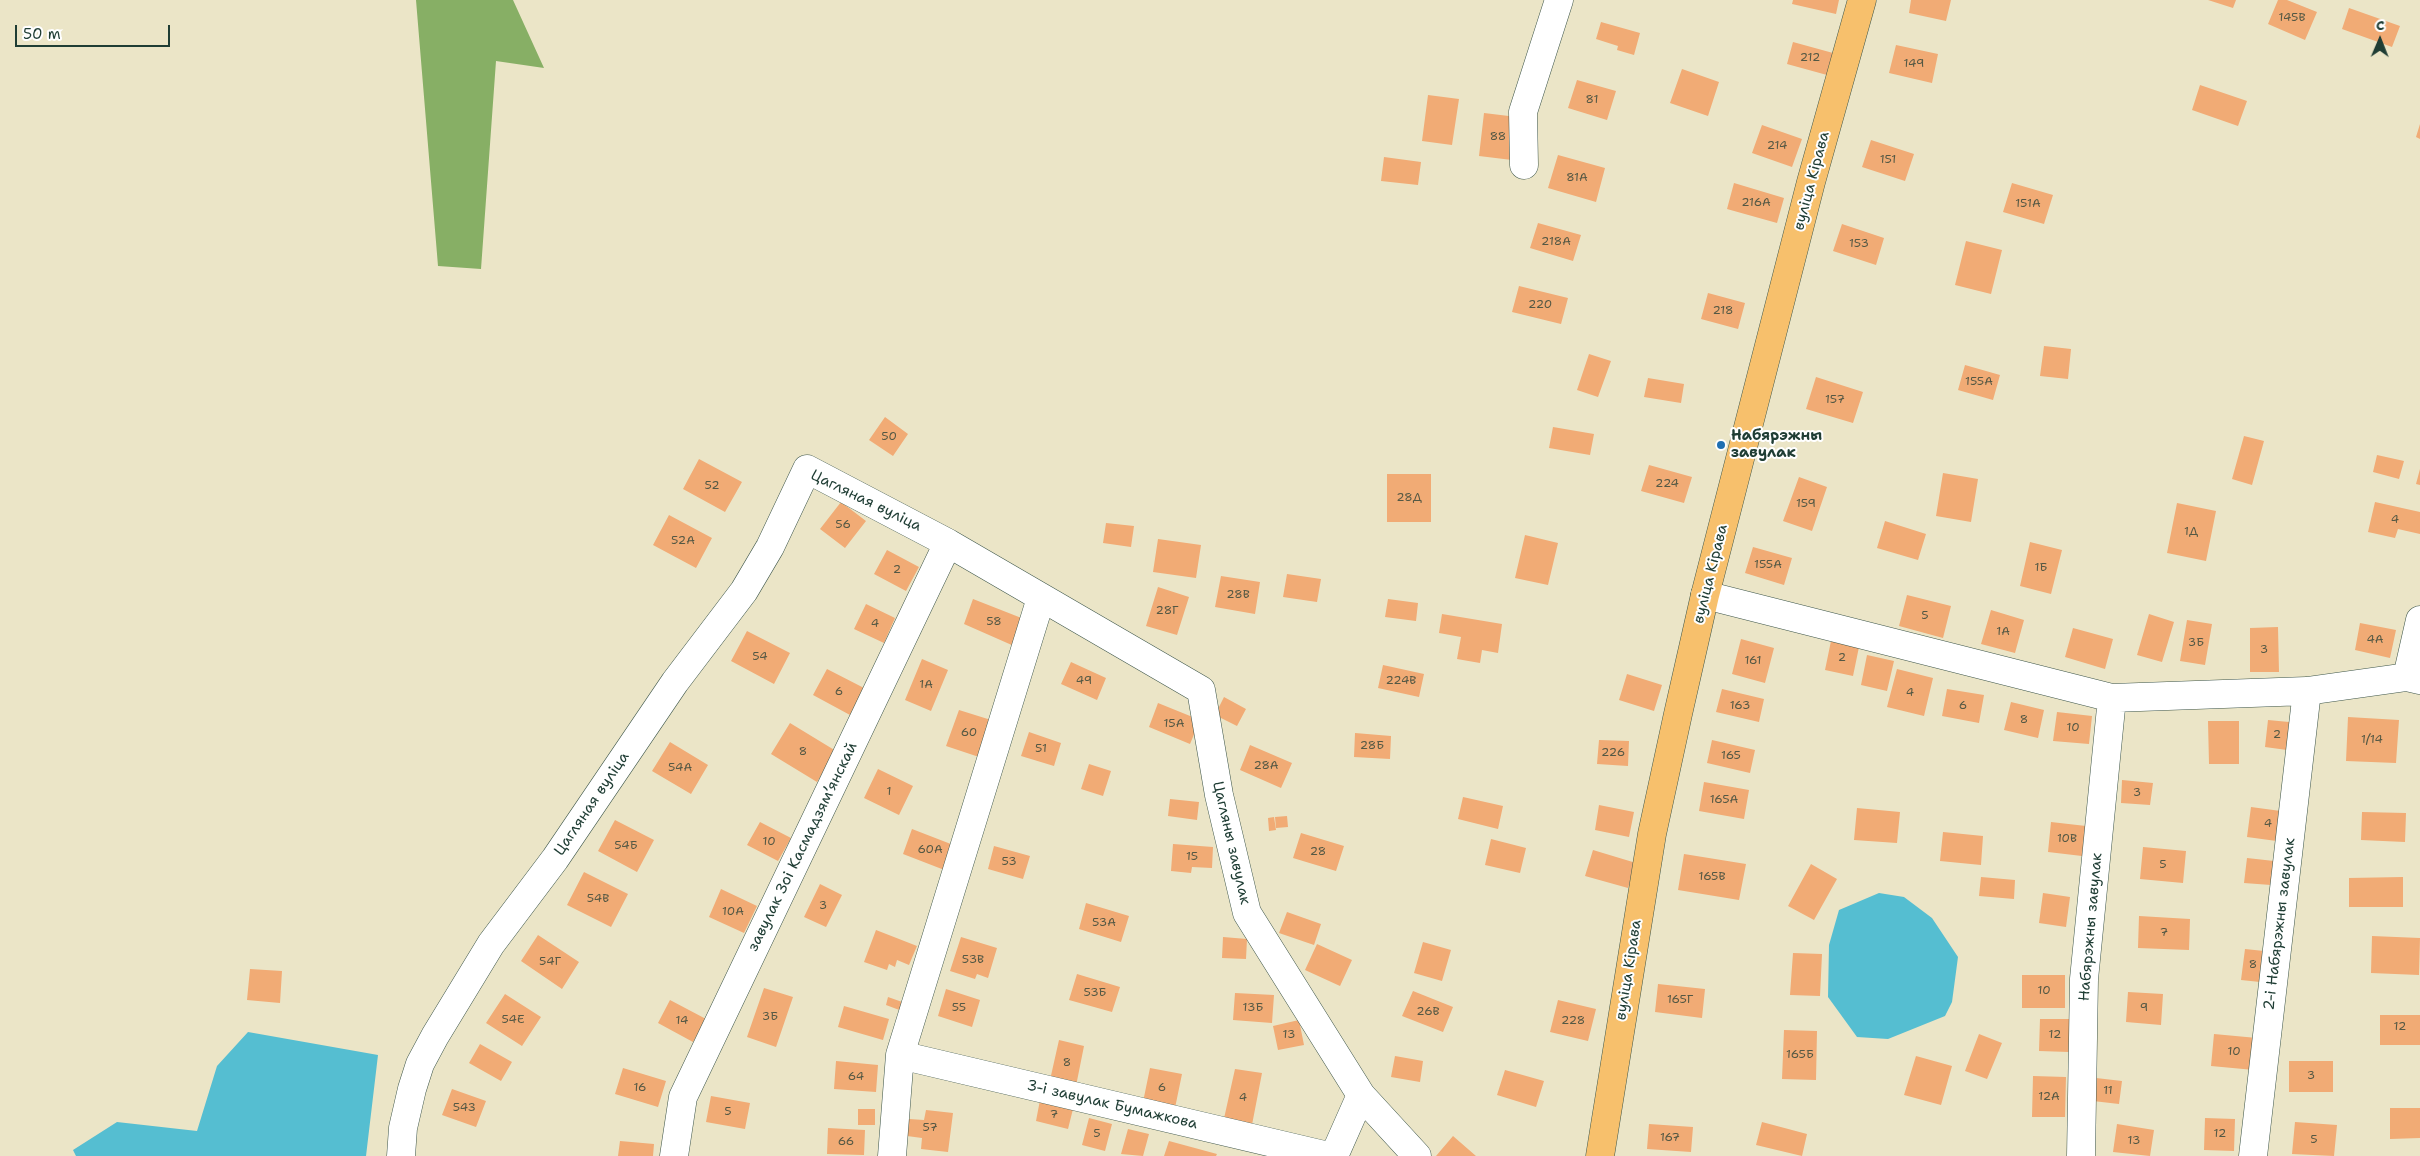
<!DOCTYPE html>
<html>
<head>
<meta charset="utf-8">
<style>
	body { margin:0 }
	#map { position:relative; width:2420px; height:1156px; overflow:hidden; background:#ebe5c7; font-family:"Shantell Sans",sans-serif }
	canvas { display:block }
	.north { position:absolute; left:2355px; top:15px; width:50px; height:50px; -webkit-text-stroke:4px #fff; paint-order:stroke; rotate:1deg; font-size:14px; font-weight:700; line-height:20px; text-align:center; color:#1f3d34 }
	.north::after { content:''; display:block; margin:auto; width:18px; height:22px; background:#1f3d34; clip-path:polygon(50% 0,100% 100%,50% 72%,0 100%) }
	.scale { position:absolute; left:15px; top:25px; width:155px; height:22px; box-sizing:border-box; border:2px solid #1f3d34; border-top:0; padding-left:6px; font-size:15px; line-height:18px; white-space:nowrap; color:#1f3d34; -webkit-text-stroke:4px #fff; paint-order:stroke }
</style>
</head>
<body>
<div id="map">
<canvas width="2420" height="1156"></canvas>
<div class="north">С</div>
<div class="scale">50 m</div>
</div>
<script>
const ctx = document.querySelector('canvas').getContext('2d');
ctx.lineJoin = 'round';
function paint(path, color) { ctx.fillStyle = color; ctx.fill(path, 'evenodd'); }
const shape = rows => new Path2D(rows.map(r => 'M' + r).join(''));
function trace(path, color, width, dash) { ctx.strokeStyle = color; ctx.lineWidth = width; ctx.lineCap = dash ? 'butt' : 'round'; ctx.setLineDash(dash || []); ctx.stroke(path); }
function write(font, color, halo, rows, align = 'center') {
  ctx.font = font + ' "Shantell Sans",sans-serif'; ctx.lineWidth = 4; ctx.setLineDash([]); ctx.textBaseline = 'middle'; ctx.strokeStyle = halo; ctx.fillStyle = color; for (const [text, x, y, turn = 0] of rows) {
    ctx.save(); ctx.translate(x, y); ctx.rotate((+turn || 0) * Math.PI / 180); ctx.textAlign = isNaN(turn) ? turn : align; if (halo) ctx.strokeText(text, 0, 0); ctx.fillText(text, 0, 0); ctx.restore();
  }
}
const forest = shape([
	[416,0,513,0,544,68,496,61,481,269,438,266]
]);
const water = shape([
	[1879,893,1904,897,1932,918,1958,957,1952,1002,1945,1016,1888,1039,1857,1037,1828,997,1829,945,1839,910],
	[248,1032,378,1055,366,1156,76,1156,73,1150,117,1122,197,1131,217,1066]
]);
const building = shape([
	[1793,0,1839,0,1836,14,1792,4],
	[1911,0,1951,0,1946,21,1909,13],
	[2208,0,2236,0,2233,8],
	[2278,0,2287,0,2317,12,2305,40,2268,24],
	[2349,8,2400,26,2392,47,2342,29],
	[1601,22,1640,33,1634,55,1617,50,1618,46,1596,39],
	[1793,42,1833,53,1827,75,1787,64],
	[1896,45,1938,54,1932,83,1889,73],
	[1682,69,1719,82,1708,116,1670,103],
	[1577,80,1616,91,1607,120,1568,108],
	[2200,85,2247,101,2238,126,2192,110],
	[1428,95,1459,99,1452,145,1422,141],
	[1484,113,1517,117,1512,160,1479,156],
	[2420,124,2420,139,2416,137],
	[1762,125,1802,139,1792,167,1752,153],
	[1871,140,1914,154,1905,181,1862,167],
	[1558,155,1605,168,1596,202,1548,188],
	[1384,157,1421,162,1418,185,1381,181],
	[1734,183,1784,198,1777,223,1727,209],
	[2012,183,2053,195,2044,224,2003,212],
	[1538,223,1581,235,1573,261,1530,248],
	[1842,224,1884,238,1876,265,1833,251],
	[1966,241,2002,250,1991,294,1955,285],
	[1519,286,1568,298,1561,324,1512,312],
	[1708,293,1745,303,1738,329,1701,319],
	[2044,346,2071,349,2068,379,2040,376],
	[1589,354,1611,361,1598,397,1577,390],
	[1965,365,2000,375,1993,400,1958,390],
	[1816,377,1863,392,1853,423,1806,409],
	[1648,378,1684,384,1681,403,1644,397],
	[885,417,908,434,893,456,869,440],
	[1553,427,1594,434,1590,455,1549,448],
	[2244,436,2264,441,2252,485,2232,479],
	[2377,455,2404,461,2399,479,2373,472],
	[699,459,742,482,725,512,683,489],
	[1649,465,1692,477,1684,503,1641,491],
	[2420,469,2420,485,2416,484],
	[1943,473,1978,479,1971,522,1936,516],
	[1387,474,1431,474,1431,522,1387,522],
	[1799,477,1827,487,1812,531,1783,521],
	[841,502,866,521,845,548,820,529],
	[2375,502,2420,512,2420,534,2398,529,2395,538,2368,532],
	[2177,503,2216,511,2206,561,2167,553],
	[669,515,712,538,696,568,653,545],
	[1885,521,1926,534,1918,560,1877,548],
	[1106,523,1134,526,1131,547,1103,543],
	[1525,535,1558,543,1548,585,1515,578],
	[1158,539,1201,545,1196,578,1153,572],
	[2030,542,2062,550,2051,594,2020,586],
	[1753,547,1792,558,1784,585,1745,573],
	[887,550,919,567,906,591,874,574],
	[1287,574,1321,579,1317,602,1283,597],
	[1221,576,1260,582,1255,614,1215,607],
	[1158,587,1189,597,1177,635,1146,626],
	[1907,595,1951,606,1943,638,1899,626],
	[973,599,1024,619,1014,646,964,624],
	[1388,599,1418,603,1416,621,1385,617],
	[866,604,895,618,884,643,854,629],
	[1991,610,2024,620,2015,653,1981,644],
	[1442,614,1502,624,1498,653,1482,650,1480,663,1457,659,1461,637,1439,633],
	[2149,614,2174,622,2162,662,2137,655],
	[2187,620,2212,624,2205,665,2180,661],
	[2360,623,2396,630,2390,658,2355,650],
	[2278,627,2279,672,2250,672,2250,628],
	[2073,628,2113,639,2105,669,2065,657],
	[747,631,790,653,774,684,731,661],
	[1741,639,1774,648,1765,683,1732,674],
	[1831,641,1859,647,1853,676,1825,670],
	[1867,655,1894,661,1887,691,1861,685],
	[922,659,948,670,931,711,905,700],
	[1071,662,1106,678,1097,700,1061,684],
	[1383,665,1424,674,1419,697,1378,688],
	[827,669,864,688,850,715,813,695],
	[1897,669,1933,678,1924,716,1887,707],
	[1627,674,1662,685,1654,711,1619,700],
	[1722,689,1764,699,1759,722,1716,712],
	[1947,689,1984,695,1979,723,1942,716],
	[1224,697,1246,709,1237,726,1215,715],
	[2011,702,2044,710,2038,738,2004,730],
	[1158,703,1200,720,1190,744,1149,727],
	[959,710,991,720,979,757,946,746],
	[2057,712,2092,716,2089,744,2053,741],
	[2348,717,2399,720,2396,763,2346,761],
	[2268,720,2289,722,2287,750,2265,747],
	[2208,721,2239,721,2239,764,2209,764],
	[790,723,836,751,817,782,771,754],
	[1029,732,1061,743,1054,766,1021,756],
	[1355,733,1391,736,1390,759,1354,757],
	[1599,740,1629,741,1628,766,1597,764],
	[1712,740,1755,750,1750,773,1707,763],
	[670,742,708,765,691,794,652,771],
	[1250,745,1292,763,1281,788,1240,770],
	[1089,764,1111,771,1103,796,1081,789],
	[878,769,913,786,899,815,864,798],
	[2122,780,2153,783,2150,805,2121,803],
	[1704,782,1749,790,1744,819,1699,811],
	[1463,797,1503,806,1498,829,1458,819],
	[1170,799,1199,802,1197,820,1168,816],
	[1599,805,1634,812,1629,837,1595,830],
	[2251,807,2288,812,2284,842,2247,837],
	[1857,808,1900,812,1897,843,1854,840],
	[2362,812,2406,813,2405,842,2361,840],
	[1287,816,1288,827,1276,828,1275,817],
	[1274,817,1276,830,1269,831,1268,818],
	[615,820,654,840,637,872,598,851],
	[760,822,791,838,778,861,747,845],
	[2051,822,2086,826,2082,856,2048,852],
	[912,829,956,846,947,871,903,854],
	[1943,832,1983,836,1981,865,1940,861],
	[1301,833,1344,846,1336,871,1293,858],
	[1491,839,1526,848,1520,873,1485,865],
	[1173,844,1213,847,1212,868,1192,867,1191,873,1171,871],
	[994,846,1030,856,1023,879,988,869],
	[2143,847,2186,851,2183,883,2140,879],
	[1593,850,1636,863,1628,888,1585,876],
	[1684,854,1746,864,1739,900,1678,890],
	[2247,858,2274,861,2271,885,2244,883],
	[1811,864,1837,879,1814,920,1788,906],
	[584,872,628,894,611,927,567,905],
	[1981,877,2015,880,2014,899,1979,896],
	[2403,877,2403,907,2349,907,2349,878],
	[820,884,842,895,826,927,804,917],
	[721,889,757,906,744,933,709,917],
	[2043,893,2070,897,2066,927,2039,923],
	[1086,903,1129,916,1121,942,1079,929],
	[1287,912,1321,924,1314,945,1279,933],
	[2139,916,2190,919,2189,950,2138,948],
	[876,930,917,946,909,965,897,960,895,967,889,964,887,970,864,962],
	[538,935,579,962,562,989,521,961],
	[2372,936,2420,938,2419,975,2371,973],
	[961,937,997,948,988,978,977,974,975,979,950,971],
	[1223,937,1247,939,1246,959,1222,958],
	[1423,942,1451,950,1442,981,1414,973],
	[1317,944,1352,960,1340,986,1305,970],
	[2245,949,2264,951,2260,982,2241,980],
	[1793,953,1822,954,1820,996,1790,995],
	[250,969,282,971,280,1003,247,1000],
	[1077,974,1120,987,1112,1012,1069,1000],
	[2022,975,2065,975,2065,1008,2022,1008],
	[1658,984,1705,989,1702,1018,1655,1012],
	[764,988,793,997,776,1047,747,1037],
	[946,989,980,1000,972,1027,938,1016],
	[1413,991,1453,1007,1443,1032,1402,1016],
	[2128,992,2163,994,2161,1025,2126,1022],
	[1235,993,1274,995,1272,1023,1233,1020],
	[505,994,541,1017,522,1046,486,1023],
	[888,997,905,1003,902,1011,886,1005],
	[670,1000,706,1019,693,1042,658,1023],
	[1558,1000,1596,1009,1588,1041,1550,1032],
	[844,1006,889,1019,883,1040,838,1027],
	[2380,1015,2420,1015,2420,1045,2380,1045],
	[2040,1019,2070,1019,2069,1052,2039,1051],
	[1299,1020,1304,1045,1278,1050,1273,1026],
	[1784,1030,1817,1031,1816,1080,1782,1079],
	[1979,1034,2002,1043,1987,1079,1965,1071],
	[2214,1034,2257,1038,2254,1070,2211,1066],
	[1059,1040,1084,1046,1076,1086,1050,1080],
	[480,1044,512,1062,501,1081,469,1063],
	[1395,1056,1423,1061,1420,1082,1391,1077],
	[1916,1056,1952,1066,1941,1105,1904,1095],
	[836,1061,878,1065,876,1092,834,1089],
	[2289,1061,2333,1061,2333,1092,2289,1092],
	[623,1068,666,1081,658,1107,615,1094],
	[1150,1068,1182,1074,1175,1108,1143,1102],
	[1235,1069,1262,1073,1251,1130,1223,1123],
	[1505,1070,1544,1081,1536,1107,1497,1095],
	[2033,1076,2066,1077,2065,1117,2032,1117],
	[2096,1078,2122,1081,2119,1104,2093,1101],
	[452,1089,486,1101,476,1127,442,1115],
	[711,1096,750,1103,745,1129,706,1122],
	[1040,1100,1073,1109,1068,1129,1036,1121],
	[2390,1108,2420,1108,2420,1138,2390,1139],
	[858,1109,875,1109,875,1125,858,1125],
	[926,1110,953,1113,948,1152,921,1149,922,1138,907,1136,909,1119,924,1120],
	[1089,1118,1112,1124,1105,1151,1082,1145],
	[2205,1118,2235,1119,2234,1151,2204,1150],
	[1762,1122,1807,1134,1802,1156,1756,1145],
	[2295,1122,2337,1125,2334,1156,2292,1154],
	[1649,1124,1693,1127,1691,1152,1647,1149],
	[2117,1124,2154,1130,2150,1156,2113,1152],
	[828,1128,865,1130,864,1155,827,1154],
	[1128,1129,1149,1134,1143,1156,1121,1154],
	[1453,1136,1476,1156,1436,1156],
	[620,1141,654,1144,653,1156,618,1156],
	[1169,1141,1217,1154,1216,1156,1164,1156]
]);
const minor = shape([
	[1524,165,1523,112,1559,0],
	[1705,595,2112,698,2307,691,2407,677,2420,680],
	[2407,677,2420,620],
	[900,1055,1324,1155],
	[401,1156,403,1128,412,1089,420,1064,435,1036,491,944,555,859,675,682,744,591,770,547,807,469,948,543,1201,690,1219,795,1247,913,1361,1095,1417,1156],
	[674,1156,683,1097,948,543],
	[892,1156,900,1055,1041,598],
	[1334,1156,1361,1095],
	[2081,1156,2084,979,2112,698],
	[2253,1156,2307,691]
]);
const major = shape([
	[1600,1156,1652,834,1678,714,1705,595,1811,182,1862,0]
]);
const markers = [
	[1721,445,5,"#1f6fb2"]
];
const numberNames = [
	["145В",2292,18],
	["212",1810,58],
	["149",1914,64],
	["81",1592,100],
	["88",1498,137],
	["214",1777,146],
	["151",1888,160],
	["81А",1577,178],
	["216А",1756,203],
	["151А",2028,204],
	["218А",1556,242],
	["153",1859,244],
	["220",1540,305],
	["218",1723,311],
	["155А",1979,382],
	["157",1835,400],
	["50",889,437],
	["224",1667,484],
	["52",712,486],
	["28Д",1409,498],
	["159",1806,504],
	["4",2395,520],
	["56",843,525],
	["1Д",2191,532],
	["52А",683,541],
	["155А",1768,565],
	["1Б",2041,568],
	["2",897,570],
	["28В",1238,595],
	["28Г",1167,611],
	["5",1925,616],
	["58",994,622],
	["4",875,624],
	["1А",2003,632],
	["4А",2375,640],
	["3Б",2196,643],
	["3",2264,650],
	["54",760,657],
	["2",1842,658],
	["161",1753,661],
	["49",1084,681],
	["224В",1401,681],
	["1А",926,685],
	["6",839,692],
	["4",1910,693],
	["163",1740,706],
	["6",1963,706],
	["8",2024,720],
	["15А",1174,724],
	["10",2073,728],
	["60",969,733],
	["2",2277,735],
	["1/14",2372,740],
	["28Б",1372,746],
	["51",1041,749],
	["8",803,752],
	["226",1613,753],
	["165",1731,756],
	["28А",1266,766],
	["54А",680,768],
	["1",889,792],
	["3",2137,793],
	["165А",1724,800],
	["4",2268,824],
	["10В",2067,839],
	["10",769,842],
	["54Б",626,846],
	["60А",930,850],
	["28",1318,852],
	["15",1192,857],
	["53",1009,862],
	["5",2163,865],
	["165В",1712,877],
	["54В",598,899],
	["3",823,906],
	["10А",733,912],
	["53А",1104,923],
	["7",2164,933],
	["53В",973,960],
	["54Г",550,962],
	["8",2253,965],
	["10",2044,991],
	["53Б",1095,993],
	["165Г",1680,1000],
	["55",959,1008],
	["13Б",1253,1008],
	["9",2144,1008],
	["26В",1428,1012],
	["3Б",770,1017],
	["54Е",513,1020],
	["14",682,1021],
	["228",1573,1021],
	["12",2400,1027],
	["13",1289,1035],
	["12",2055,1035],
	["10",2234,1052],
	["165Б",1800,1055],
	["8",1067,1063],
	["3",2311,1076],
	["64",856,1077],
	["16",640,1088],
	["6",1162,1088],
	["11",2108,1091],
	["12А",2049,1097],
	["4",1243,1098],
	["54З",464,1108],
	["5",728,1112],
	["7",1054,1115],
	["57",930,1128],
	["5",1097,1134],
	["12",2220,1134],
	["167",1670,1138],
	["5",2314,1140],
	["13",2134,1141],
	["66",846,1142]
];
const streetNames = [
	["вуліца Кірава",1812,181,-75],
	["Цагляная вуліца",866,501,26],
	["вуліца Кірава",1711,574,-76],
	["Цагляная вуліца",592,804,-56],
	["Цагляны завулак",1231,843,77],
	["завулак Зоі Касмадзямʼянскай",803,847,-64],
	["2-і Набярэжны завулак",2280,924,-83],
	["Набярэжны завулак",2091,927,-85],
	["вуліца Кірава",1629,970,-81],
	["3-і завулак Бумажкова",1112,1105,13]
];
const poiNames = [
	["Набярэжны",1731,436],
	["завулак",1731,453]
];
paint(forest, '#87af65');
paint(water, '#55bed1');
paint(building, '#f1ab75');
trace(minor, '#3e564a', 29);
trace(major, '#3e564a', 29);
trace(minor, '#fff', 28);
trace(major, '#f7c06c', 28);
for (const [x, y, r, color] of markers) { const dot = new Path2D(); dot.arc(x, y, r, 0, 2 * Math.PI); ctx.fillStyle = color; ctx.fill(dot); trace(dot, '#fff', 2); }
write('12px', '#545844', null, numberNames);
write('15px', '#1f3d34', '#fff', streetNames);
write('bold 15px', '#1f3d34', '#fff', poiNames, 'left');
</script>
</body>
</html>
